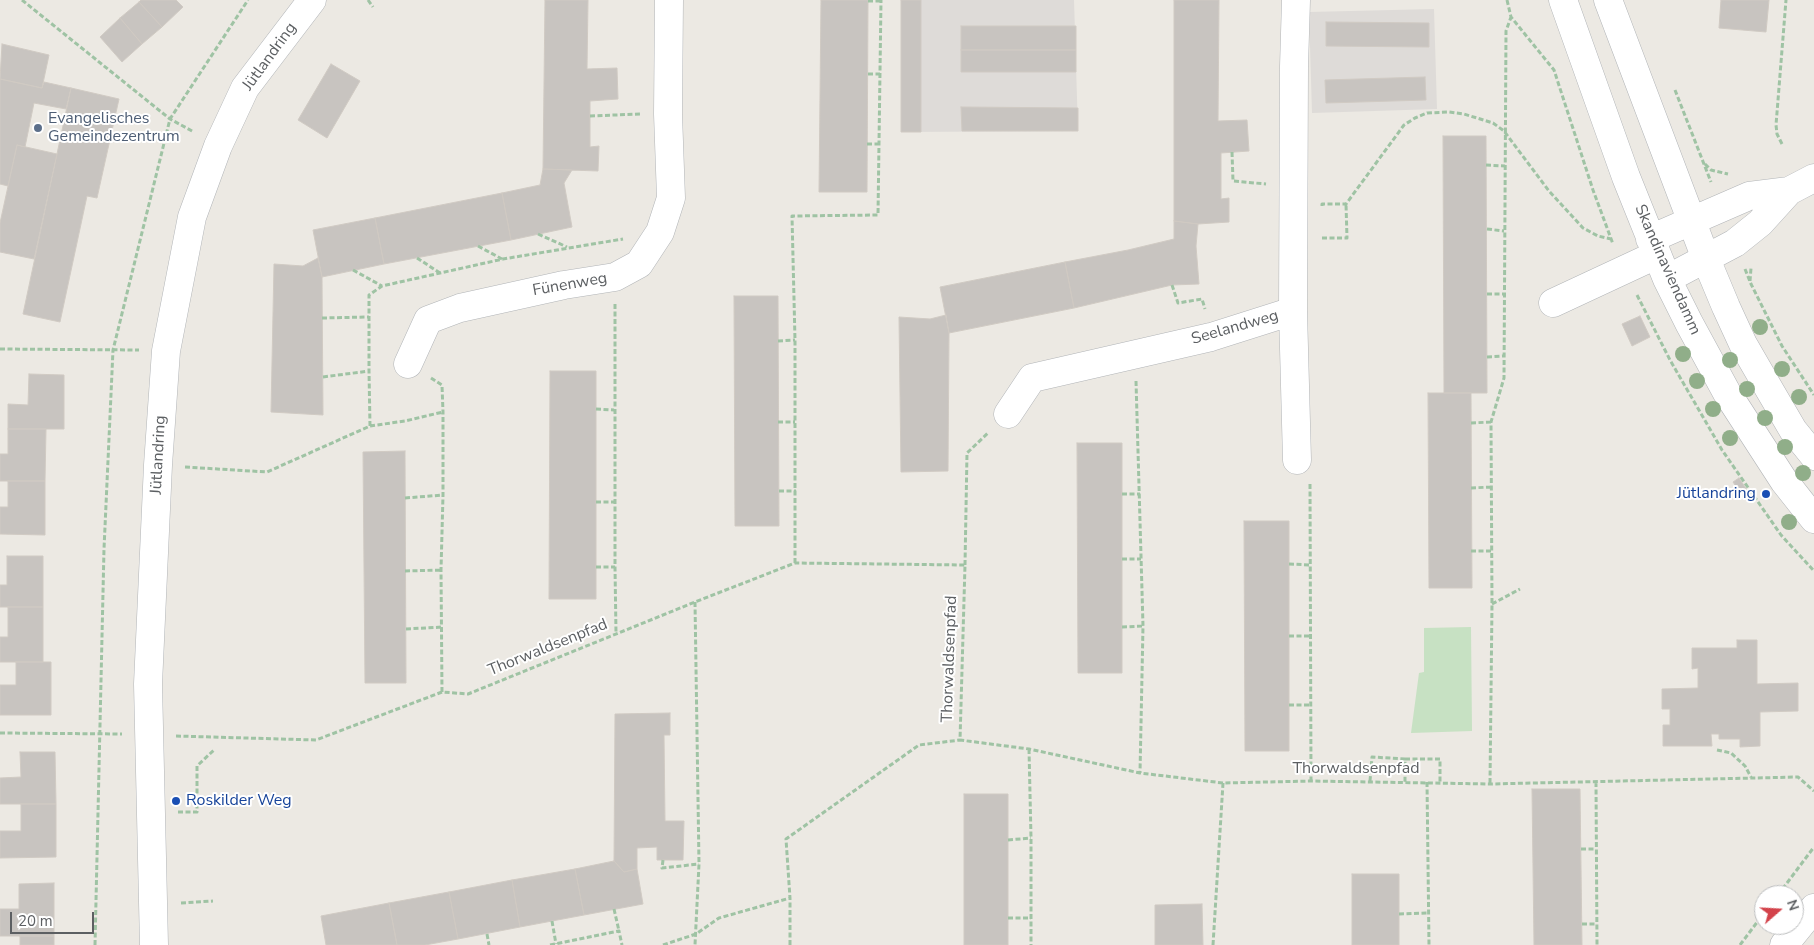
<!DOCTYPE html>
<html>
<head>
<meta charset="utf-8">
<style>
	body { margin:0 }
	#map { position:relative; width:1814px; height:945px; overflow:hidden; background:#ece9e3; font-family:"Nunito Sans",sans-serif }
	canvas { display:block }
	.north { position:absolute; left:1754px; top:885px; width:50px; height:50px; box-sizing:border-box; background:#fff; border:1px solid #bebfc0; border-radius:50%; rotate:71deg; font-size:14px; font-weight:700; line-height:20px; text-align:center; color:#5c5f62 }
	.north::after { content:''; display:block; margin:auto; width:18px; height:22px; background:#d3434b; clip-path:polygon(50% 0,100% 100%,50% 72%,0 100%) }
	.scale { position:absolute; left:10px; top:912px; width:84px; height:22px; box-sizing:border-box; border:2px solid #5c5f62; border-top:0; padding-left:6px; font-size:15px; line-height:18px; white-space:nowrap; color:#5c5f62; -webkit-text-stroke:4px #fff; paint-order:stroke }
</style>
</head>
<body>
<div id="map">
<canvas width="1814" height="945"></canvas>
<div class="north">N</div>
<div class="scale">20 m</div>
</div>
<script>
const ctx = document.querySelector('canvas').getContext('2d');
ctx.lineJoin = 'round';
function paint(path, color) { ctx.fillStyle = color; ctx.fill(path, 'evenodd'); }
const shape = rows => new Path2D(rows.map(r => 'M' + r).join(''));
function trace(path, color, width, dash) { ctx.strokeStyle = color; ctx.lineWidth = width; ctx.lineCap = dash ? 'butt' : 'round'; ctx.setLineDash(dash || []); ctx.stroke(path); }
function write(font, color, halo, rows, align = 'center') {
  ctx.font = font + ' "Nunito Sans",sans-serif'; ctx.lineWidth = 4; ctx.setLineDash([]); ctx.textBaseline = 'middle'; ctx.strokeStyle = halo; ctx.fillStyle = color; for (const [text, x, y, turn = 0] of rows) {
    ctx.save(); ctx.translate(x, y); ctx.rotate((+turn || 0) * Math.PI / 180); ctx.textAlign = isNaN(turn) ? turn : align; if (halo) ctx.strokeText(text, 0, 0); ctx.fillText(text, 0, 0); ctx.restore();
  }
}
const industrial = shape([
	[901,0,1074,0,1078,131,901,132],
	[1434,9,1437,109,1312,113,1309,12]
]);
const green = shape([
	[1471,627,1472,731,1411,733,1419,673,1424,672,1424,628]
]);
const building = shape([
	[141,0,176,0,183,7,162,27,139,2,141,0],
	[545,0,588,0,587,69,617,68,618,99,590,101,590,147,599,146,598,171,543,169,545,0],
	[821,0,868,0,867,192,819,192,821,0],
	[901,0,921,0,921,132,901,132,901,0],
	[1174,0,1219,0,1218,121,1247,120,1249,151,1221,153,1221,199,1229,198,1229,222,1198,224,1174,221,1174,0],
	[1721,0,1769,0,1766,32,1719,28,1721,0],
	[139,2,162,27,142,44,120,18,139,2],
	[120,18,142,44,122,62,100,37,120,18],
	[1326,22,1429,23,1429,47,1326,46,1326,22],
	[961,26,1076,26,1076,50,961,50,961,26],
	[2,44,49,55,42,88,0,79,2,44],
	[961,50,1076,50,1076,72,961,72,961,50],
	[331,64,360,81,327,138,298,120,331,64],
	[1425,77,1426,100,1326,103,1325,80,1425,77],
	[0,79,42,88,44,82,71,88,66,109,34,103,25,147,17,145,8,186,0,184,0,79],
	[71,88,119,99,97,198,87,196,60,322,23,314,71,88],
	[961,107,1078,108,1078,131,962,131,961,107],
	[1443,136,1486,136,1487,393,1444,393,1443,136],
	[17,145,57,154,34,259,0,252,0,223,17,145],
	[543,169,572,170,564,183,572,227,511,240,502,193,540,185,543,169],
	[502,193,511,240,384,264,375,218,502,193],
	[375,218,384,264,322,277,313,230,375,218],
	[1174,221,1198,224,1196,246,1199,284,1172,285,1074,308,1065,262,1128,250,1174,239,1174,221],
	[318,258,322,277,323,415,271,412,274,264,303,266,318,258],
	[1065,262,1074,308,949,333,940,287,1065,262],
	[734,296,778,296,779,526,735,526,734,296],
	[946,315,949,333,948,471,901,472,899,317,930,319,946,315],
	[1640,316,1650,337,1632,346,1622,324,1640,316],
	[550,371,596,371,596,599,549,599,550,371],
	[29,374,64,375,64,429,8,429,8,404,28,405,29,374],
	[1428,393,1471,393,1472,588,1429,588,1428,393],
	[8,429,46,429,45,481,0,481,0,454,8,454,8,429],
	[1077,443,1122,443,1122,673,1078,673,1077,443],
	[405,451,406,683,365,683,363,452,405,451],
	[1739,478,1751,496,1745,500,1733,482,1739,478],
	[8,481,45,481,45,535,0,534,0,507,8,507,8,481],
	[1244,521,1289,521,1289,751,1245,751,1244,521],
	[7,556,43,556,43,607,0,607,0,585,7,585,7,556],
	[8,607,43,607,43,662,0,662,0,637,8,637,8,607],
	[1737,640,1757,640,1757,684,1798,683,1798,711,1760,712,1760,746,1740,747,1740,739,1719,739,1719,734,1711,734,1712,746,1663,746,1663,725,1670,725,1670,709,1662,709,1662,689,1698,688,1698,668,1692,669,1692,648,1737,648,1737,640],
	[16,662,51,662,51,715,0,715,0,685,16,685,16,662],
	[670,713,670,735,664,735,665,821,684,821,683,860,657,860,657,847,637,848,637,869,624,872,614,861,615,714,670,713],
	[20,752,55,752,56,804,0,804,0,778,21,777,20,752],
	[1532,789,1580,789,1582,945,1534,945,1532,789],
	[964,794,1008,794,1008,945,964,945,964,794],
	[21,804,56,804,56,857,0,858,0,831,21,831,21,804],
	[614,861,624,872,637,869,643,904,584,915,575,869,614,861],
	[575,869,584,915,520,927,512,880,575,869],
	[1352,874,1399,874,1399,945,1352,945,1352,874],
	[512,880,520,927,458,939,449,892,512,880],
	[54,883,54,936,0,936,0,909,19,909,19,884,54,883],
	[449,892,458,939,425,945,397,945,389,903,449,892],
	[389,903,397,945,326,945,321,916,389,903],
	[1202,904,1203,945,1155,945,1155,905,1202,904],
	[20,936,54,936,54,945,20,945,20,936]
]);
const path = shape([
	[22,0,170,119,194,132],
	[368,0,373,7],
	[1507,0,1511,17,1554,70,1593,190,1613,244],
	[868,1,881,1],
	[868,74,880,74],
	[1675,90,1711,182],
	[590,116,640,114],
	[867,144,880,144],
	[1782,144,1777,134,1776,125,1786,0],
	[1232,152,1233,181,1266,184],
	[1705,164,1711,170,1728,174],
	[1486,165,1505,166],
	[1322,206,1322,204,1346,204,1404,125,1415,118,1427,113,1449,112,1464,114,1493,123,1504,131,1549,191,1583,228,1598,236,1611,239],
	[1487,229,1504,231],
	[538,234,567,247],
	[1322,238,1347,238,1346,204],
	[478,246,502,259],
	[417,258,440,273],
	[1745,269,1751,284,1782,346,1814,395],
	[353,270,382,286],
	[1750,281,1751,268],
	[1172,285,1178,303,1202,299,1205,309],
	[1487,294,1504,294],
	[1637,295,1670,360,1722,450,1781,535,1814,571],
	[615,304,615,567,616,633],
	[322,318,369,317],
	[778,341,795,340],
	[0,349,139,350],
	[1487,357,1504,356],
	[323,377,369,371],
	[431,378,442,385,443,412,443,495,441,570,442,692],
	[1136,381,1143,626,1140,773],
	[596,409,614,410],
	[778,422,795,422],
	[1471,423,1491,422],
	[370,426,369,371,369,295,382,286,503,259,623,239],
	[185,467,267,472,370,426,405,421,443,412],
	[1310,484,1311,781],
	[1471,488,1491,487],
	[779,491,796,491],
	[1122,494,1140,494],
	[405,498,443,495],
	[596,502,615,502],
	[1471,551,1491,551],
	[1122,559,1141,559],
	[795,563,795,340,792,216,878,215,881,0],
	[1289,564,1310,565],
	[965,565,967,453,989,432],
	[596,567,615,567],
	[405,571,441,570],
	[695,602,699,864,695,945],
	[1492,604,1520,589],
	[1122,627,1143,626],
	[406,629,443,627],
	[1289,636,1310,636],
	[1289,705,1311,705],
	[0,733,122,734],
	[176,736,316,740,442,692,468,694,695,602,795,563,965,565,960,740,1029,749,1140,773,1223,783,1311,781,1490,784,1798,777,1814,791],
	[1029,749,1031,838,1031,945],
	[1717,750,1731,753,1745,766,1751,777],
	[1405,759,1440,759,1440,782],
	[1370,781,1372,757,1405,759,1405,782],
	[1427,782,1429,945],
	[1596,782,1597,945],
	[1490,783,1492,604,1491,422,1504,378,1506,31,1511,17],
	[178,812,197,812,197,766,215,749],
	[1008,840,1031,838],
	[1581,849,1596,849],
	[663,860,662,868,699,864],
	[1778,895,1814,847],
	[181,903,213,901],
	[614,909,619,931],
	[1399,914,1430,913],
	[1008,918,1031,918],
	[552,921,556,944],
	[1582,924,1597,924],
	[487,934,489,945],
	[95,945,104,549,113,350,170,119,248,0],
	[550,945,619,931,622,945],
	[663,945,696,934,719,918,790,898],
	[790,945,790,898,786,839,919,745,960,740],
	[1213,945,1223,783],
	[1740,945,1764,913]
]);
const minor = shape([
	[1563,0,1626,177,1667,279,1689,323,1727,393,1784,481,1814,519],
	[1608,0,1706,259,1726,307,1743,344,1769,389,1793,430,1814,456],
	[1650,239,1749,196,1789,191,1814,178],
	[1667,279,1735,243,1760,223,1789,191],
	[1553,303,1656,255],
	[1293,311,1297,460],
	[408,364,428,320,460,308,564,285,615,277,639,264,660,232,671,198,668,114,669,0],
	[1008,414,1032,378,1211,337,1293,311,1294,67,1296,0],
	[154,945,148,684,158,465,166,351,192,217,218,146,245,88,312,0],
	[1784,945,1814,908]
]);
const trees = [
	[1760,327],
	[1683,354],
	[1730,360],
	[1782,369],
	[1697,381],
	[1747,389],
	[1799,397],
	[1713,409],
	[1765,418],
	[1730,438],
	[1785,447],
	[1803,473],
	[1789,522]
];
const markers = [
	[38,128,5,"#5c6f8a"],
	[1766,494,5,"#1a4fb4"],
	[176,801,5,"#1a4fb4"]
];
const streetNames = [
	["Jütlandring",270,57,-54],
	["Skandinaviendamm",1667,270,66],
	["Fünenweg",570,285,-10],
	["Seelandweg",1235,328,-16],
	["Jütlandring",159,455,-87],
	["Thorwaldsenpfad",548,648,-22],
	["Thorwaldsenpfad",950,659,-88],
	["Thorwaldsenpfad",1356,769]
];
const serviceNames = [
	["Evangelisches",48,119],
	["Gemeindezentrum",48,137]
];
const transitNames = [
	["Jütlandring",1756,494],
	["Roskilder Weg",186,801,"left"]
];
paint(industrial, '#dedbd8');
paint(green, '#c7e1c3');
paint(building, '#c8c4c0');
trace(building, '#d0cac3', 1);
trace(minor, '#b1b4b7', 29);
trace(path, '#9fc3a4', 3, [5, 2.5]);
trace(minor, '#fff', 28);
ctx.fillStyle = '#90ae89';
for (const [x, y] of trees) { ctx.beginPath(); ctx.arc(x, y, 8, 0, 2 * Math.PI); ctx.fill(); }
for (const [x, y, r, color] of markers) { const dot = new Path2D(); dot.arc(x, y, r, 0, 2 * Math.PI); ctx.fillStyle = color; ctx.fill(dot); trace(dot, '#fff', 2); }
write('16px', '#5c5f62', '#fff', streetNames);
write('16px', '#4e5e75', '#fff', serviceNames, 'left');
write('16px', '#164399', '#fff', transitNames, 'right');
</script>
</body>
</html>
